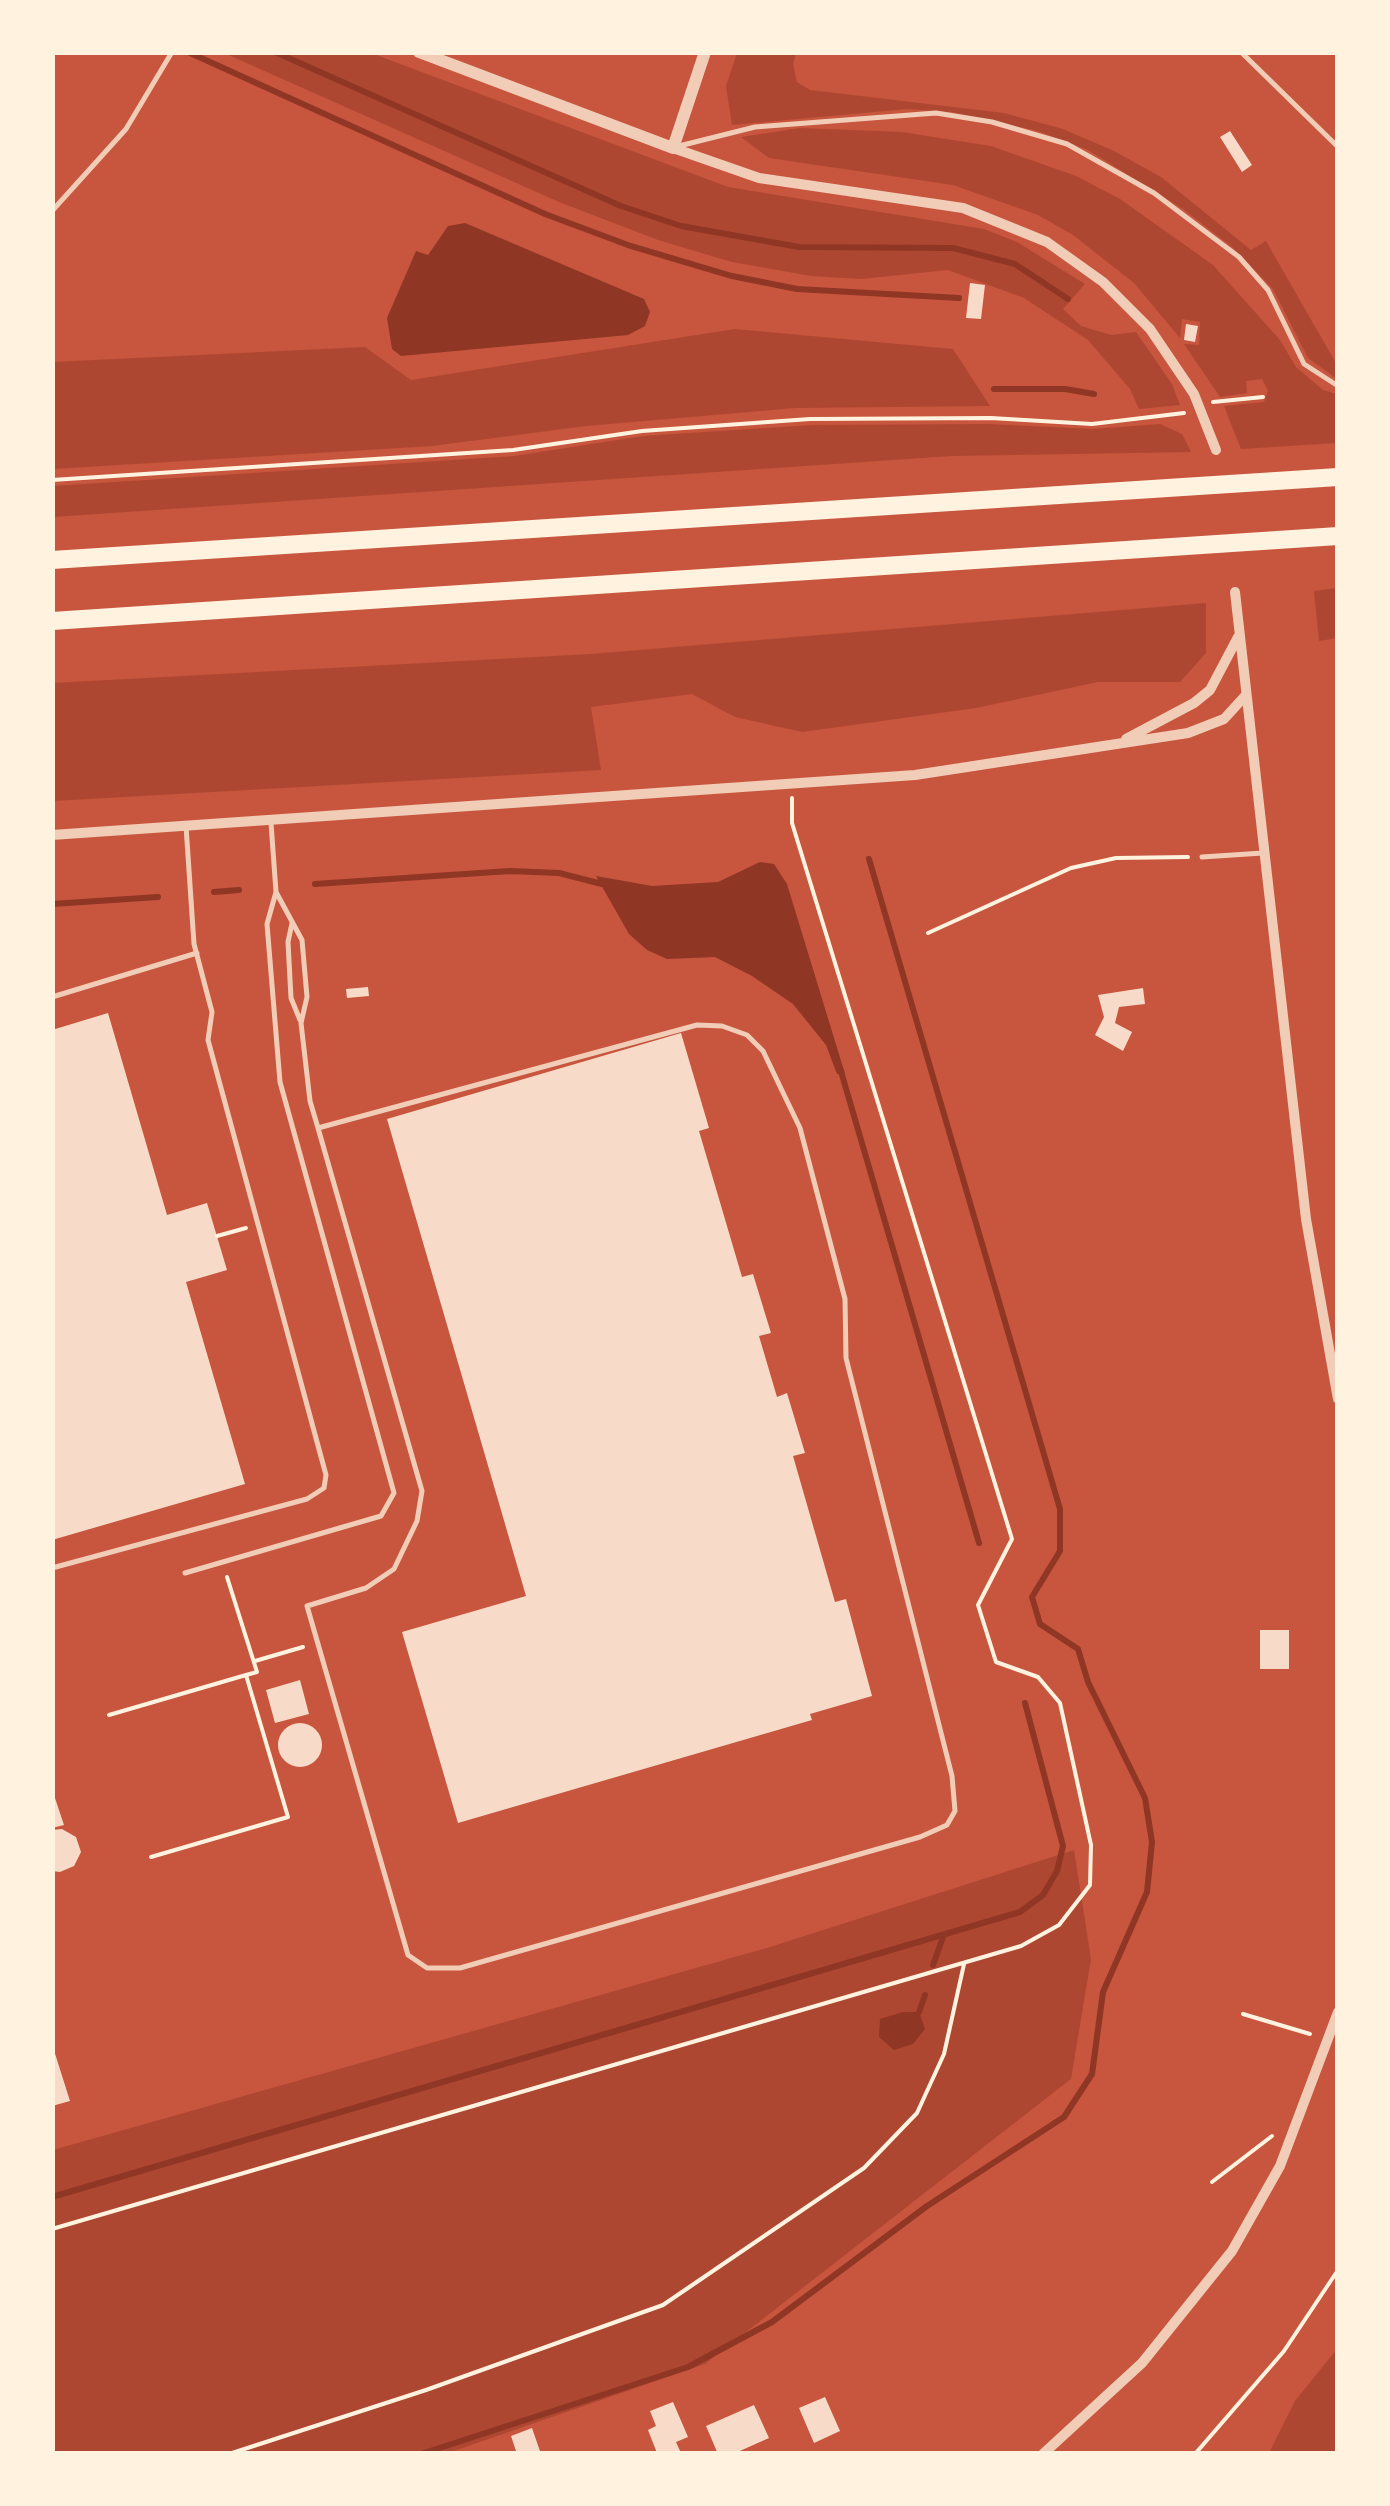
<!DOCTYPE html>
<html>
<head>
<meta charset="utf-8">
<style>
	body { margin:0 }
	#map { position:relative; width:1390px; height:2506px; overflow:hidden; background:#c8553d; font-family:Bitter,serif }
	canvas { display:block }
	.frame { position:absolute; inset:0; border:55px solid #fff3e0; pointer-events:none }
</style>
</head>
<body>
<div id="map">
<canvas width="1390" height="2506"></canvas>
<div class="frame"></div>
</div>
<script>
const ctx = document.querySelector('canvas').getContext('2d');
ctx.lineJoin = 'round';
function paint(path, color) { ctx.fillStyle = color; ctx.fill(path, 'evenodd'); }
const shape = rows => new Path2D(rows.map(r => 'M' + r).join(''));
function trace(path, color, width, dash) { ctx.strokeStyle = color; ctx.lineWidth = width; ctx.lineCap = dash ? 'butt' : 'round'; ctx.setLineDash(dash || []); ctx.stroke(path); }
const green = shape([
	[224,53,371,53,728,187,984,229,1017,242,1085,284,1063,309,1081,326,1111,335,1136,332,1172,384,1180,405,1139,409,1130,389,1088,340,1024,298,948,270,861,279,811,276,732,262,658,240,559,202],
	[737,53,796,53,793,64,797,82,810,90,1004,113,1063,129,1114,151,1161,177,1251,250,1266,241,1337,365,1337,379,1308,358,1273,289,1232,247,1183,209,1088,150,1038,131,952,112,907,109,732,125,726,86],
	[800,128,902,132,991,146,1076,176,1120,199,1213,265,1280,340,1296,367,1323,390,1337,394,1337,443,1241,449,1224,406,1264,402,1268,391,1262,379,1246,381,1247,393,1220,397,1184,344,1199,345,1200,322,1182,319,1180,338,1134,283,1073,235,1038,215,953,185,769,158,741,137],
	[735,329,953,349,990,406,796,408,586,426,432,446,53,469,53,362,365,347,411,380],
	[989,424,1093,429,1160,424,1182,434,1191,452,952,456,53,517,53,486,514,456,643,436,812,425],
	[1337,588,1337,638,1319,641,1314,591],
	[1206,603,1206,653,1180,682,1098,682,976,708,802,732,735,717,692,694,591,707,601,770,53,801,53,683,591,654],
	[1074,1850,1091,1959,1071,2079,705,2364,448,2453,53,2454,53,2150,770,1947],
	[1337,2349,1337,2453,1269,2453,1295,2401]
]);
const water = shape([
	[465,223,644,299,650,312,645,326,628,335,401,356,392,349,387,318,416,251,428,255,448,226],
	[760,862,774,864,787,884,845,1074,837,1074,826,1045,793,1004,752,976,715,957,667,959,647,950,629,934,596,876,652,886,718,882],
	[903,2012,919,2012,925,2029,913,2044,894,2050,879,2037,880,2019]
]);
const stream = shape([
	[188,52,545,214,628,245,732,276,797,289,959,298],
	[275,52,621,206,681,226,799,247,953,248,1015,264,1068,299],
	[994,389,1065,389,1094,394],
	[315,884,510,871,559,873,602,884],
	[214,892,239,890],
	[52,904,158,897],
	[840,1068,979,1543],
	[933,1965,943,1937],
	[919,2012,925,1995],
	[52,2197,1020,1912,1043,1895,1057,1871,1063,1846,1025,1703],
	[421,2454,688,2367,772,2322,927,2206,1064,2117,1092,2074,1103,1992,1147,1892,1152,1842,1145,1798,1088,1682,1078,1649,1040,1624,1032,1597,1060,1551,1060,1509,869,859]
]);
const building = shape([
	[1230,131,1252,165,1242,172,1220,137],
	[970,283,985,285,981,319,966,318],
	[1186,324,1198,326,1195,342,1184,340],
	[368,987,369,996,347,998,346,989],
	[1143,988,1145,1004,1119,1007,1115,1023,1132,1032,1123,1051,1095,1035,1104,1017,1098,995],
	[108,1013,167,1215,207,1203,227,1270,186,1282,245,1484,52,1540,52,1030],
	[681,1033,709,1128,699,1131,742,1277,753,1274,771,1333,759,1336,777,1397,787,1393,805,1453,793,1456,835,1602,846,1599,872,1696,810,1714,812,1720,458,1823,402,1632,526,1596,387,1119],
	[1260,1630,1289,1630,1289,1669,1260,1669],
	[300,1680,309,1714,275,1723,266,1690],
	'278 1745a22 22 0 1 1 44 0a22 22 0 1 1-44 0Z',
	[52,1789,64,1825,52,1828],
	[62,1829,76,1837,81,1852,74,1866,60,1872,52,1871,52,1830],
	[52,2044,70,2101,52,2106],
	[825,2397,840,2431,814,2443,799,2408],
	[673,2402,688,2437,676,2442,681,2453,657,2453,648,2430,656,2426,650,2411],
	[754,2405,769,2438,733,2454,718,2454,706,2426],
	[532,2428,541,2454,517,2454,511,2436]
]);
const path = shape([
	[1213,402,1263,397],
	[52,480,513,450,642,431,810,419,991,418,1092,424,1184,413],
	[928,933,1071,868,1116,858,1188,857],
	[217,1236,246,1228],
	[227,1577,257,1672,246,1675],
	[255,1661,303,1647],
	[109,1715,246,1675,288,1817,151,1857],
	[1243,2014,1310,2034],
	[1212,2182,1272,2136],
	[52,2229,1021,1946,1059,1925,1090,1885,1091,1845,1060,1703,1038,1677,996,1662,978,1605,1012,1539,792,823,792,798],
	[229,2454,426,2390,663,2305,864,2168,917,2113,944,2054,964,1964],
	[1195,2454,1284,2351,1338,2270]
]);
const service = shape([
	[1241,52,1338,147],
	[675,147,755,127,936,113,992,122,1067,144,1154,193,1239,257,1268,290,1304,364,1338,386],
	[52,211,126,129,172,52],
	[1202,857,1263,853],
	[276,892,302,940,307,997,301,1023,310,1101,318,1128,422,1491,417,1521,394,1569,366,1588,307,1606,408,1955,427,1968,460,1968,920,1837,947,1825,955,1811,952,1776,846,1358,845,1299,800,1128,763,1051,747,1035,722,1026,697,1025,318,1128],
	[292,923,288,942,291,998,300,1020],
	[52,997,197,953],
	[52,1568,307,1499,324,1488,326,1475,208,1040,212,1012,194,944,186,826],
	[185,1573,381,1516,394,1493,280,1082,267,924,276,892,271,823]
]);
const minor = shape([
	[673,148,759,178,963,208,1047,242,1103,282,1150,329,1194,394,1216,450],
	[1235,592,1306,1219,1338,1399],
	[1126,739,1194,703,1210,690,1238,637],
	[52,835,915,775,1188,733,1224,719,1245,696],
	[1043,2454,1142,2363,1232,2251,1280,2166,1338,2012]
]);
const tertiary = shape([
	[419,52,673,148,705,52]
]);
const motorway = shape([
	[52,560,1338,477],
	[52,621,1338,536]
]);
paint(green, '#ae4732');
paint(water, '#8f3625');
trace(stream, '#8f3625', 6);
paint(building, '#f7dbc8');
trace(path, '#fff3e0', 4);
trace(service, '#f1ccb7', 5);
trace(minor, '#f1ccb7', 10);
trace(tertiary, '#f1ccb7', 12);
trace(motorway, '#fff3e0', 18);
</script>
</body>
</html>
